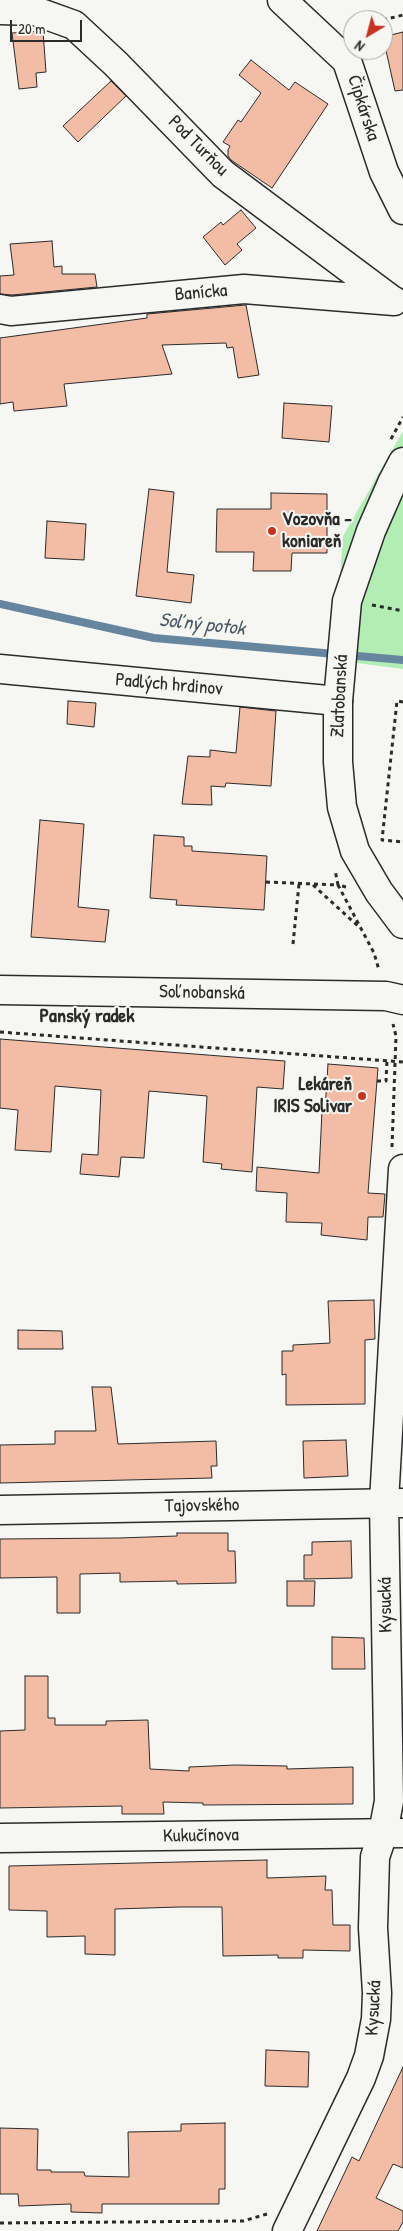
<!DOCTYPE html>
<html>
<head>
<meta charset="utf-8">
<style>
	body { margin:0 }
	#map { position:relative; width:403px; height:2231px; overflow:hidden; background:#f6f6f2; font-family:"Patrick Hand",sans-serif }
	canvas { display:block }
	.north { position:absolute; left:343px; top:10px; width:50px; height:50px; box-sizing:border-box; background:#f6f6f2; border:1px solid #a5a5a2; border-radius:50%; rotate:217deg; font-size:14px; font-weight:700; line-height:20px; text-align:center; color:#2b2b2b }
	.north::after { content:''; display:block; margin:auto; width:18px; height:22px; background:#c8321e; clip-path:polygon(50% 0,100% 100%,50% 72%,0 100%) }
	.scale { position:absolute; left:10px; top:20px; width:72px; height:22px; box-sizing:border-box; border:2px solid #2b2b2b; border-top:0; padding-left:6px; font-size:15px; line-height:18px; white-space:nowrap; color:#2b2b2b; -webkit-text-stroke:4px #f6f6f2; paint-order:stroke }
</style>
</head>
<body>
<div id="map">
<canvas width="403" height="2231"></canvas>
<div class="north">N</div>
<div class="scale">20 m</div>
</div>
<script>
const ctx = document.querySelector('canvas').getContext('2d');
ctx.lineJoin = 'round';
function paint(path, color) { ctx.fillStyle = color; ctx.fill(path, 'evenodd'); }
const shape = rows => new Path2D(rows.map(r => 'M' + r).join(''));
function trace(path, color, width, dash) { ctx.strokeStyle = color; ctx.lineWidth = width; ctx.lineCap = dash ? 'butt' : 'round'; ctx.setLineDash(dash || []); ctx.stroke(path); }
function write(font, color, halo, rows, align = 'center') {
  ctx.font = font + ' "Patrick Hand",sans-serif'; ctx.lineWidth = 4; ctx.setLineDash([]); ctx.textBaseline = 'middle'; ctx.strokeStyle = halo; ctx.fillStyle = color; for (const [text, x, y, turn = 0] of rows) {
    ctx.save(); ctx.translate(x, y); ctx.rotate((+turn || 0) * Math.PI / 180); ctx.textAlign = isNaN(turn) ? turn : align; if (halo) ctx.strokeText(text, 0, 0); ctx.fillText(text, 0, 0); ctx.restore();
  }
}
const green = shape([
	[403,431,403,669,334,660,343,536]
]);
const stream = shape([
	[0,604,154,638,403,660]
]);
const building = shape([
	[43,31,46,72,36,73,37,87,19,89,12,33,43,31],
	[403,32,403,90,395,91,383,37,403,32],
	[251,60,289,90,295,82,328,104,272,188,231,160,228,156,228,150,230,146,223,142,238,120,241,122,261,93,239,75,251,60],
	[111,81,126,96,78,142,63,126,111,81],
	[241,210,256,228,237,244,242,250,225,265,203,237,221,222,223,225,241,210],
	[52,241,54,267,62,266,62,274,95,274,97,287,12,295,0,294,0,276,14,275,10,244,52,241],
	[246,305,259,375,238,378,233,347,227,348,226,343,162,345,172,374,64,384,67,406,14,411,13,402,0,404,0,338,147,318,147,314,246,305],
	[284,403,332,406,329,442,282,438,284,403],
	[149,489,174,492,167,572,194,575,191,603,136,596,149,489],
	[271,493,327,494,327,553,292,553,291,571,253,571,254,552,216,552,217,509,271,509,271,493],
	[47,521,86,524,84,560,45,558,47,521],
	[68,701,96,703,94,727,67,724,68,701],
	[240,707,276,711,271,786,226,783,225,787,211,786,212,805,182,804,188,756,210,757,210,750,236,753,240,707],
	[40,820,84,824,78,907,109,910,105,942,31,937,40,820],
	[154,835,184,837,184,846,192,846,192,851,267,856,264,910,176,905,177,900,150,898,154,835],
	[0,1039,285,1061,283,1089,257,1087,252,1172,221,1169,222,1164,203,1162,207,1096,149,1091,144,1158,121,1157,119,1177,80,1174,82,1154,98,1155,101,1090,55,1086,51,1152,15,1150,18,1110,0,1108,0,1039],
	[328,1064,378,1068,368,1193,385,1194,383,1217,368,1217,367,1240,321,1235,322,1223,286,1222,287,1193,256,1191,257,1167,319,1173,322,1111,325,1110,328,1064],
	[374,1300,375,1339,365,1340,365,1404,286,1405,286,1374,282,1375,282,1351,293,1351,293,1345,330,1343,328,1301,374,1300],
	[18,1330,62,1331,63,1349,18,1349,18,1330],
	[92,1387,111,1387,118,1444,216,1441,217,1466,211,1466,212,1478,0,1483,0,1445,55,1444,55,1431,96,1431,92,1387],
	[346,1440,348,1476,304,1478,303,1441,346,1440],
	[177,1533,228,1533,228,1551,235,1551,236,1583,177,1584,177,1581,120,1582,120,1573,80,1574,80,1613,57,1613,57,1577,0,1578,0,1539,119,1538,177,1536,177,1533],
	[351,1541,352,1578,304,1579,304,1555,312,1555,312,1542,351,1541],
	[287,1581,315,1581,314,1606,287,1606,287,1581],
	[332,1637,364,1638,365,1669,332,1669,332,1637],
	[25,1676,48,1676,48,1718,55,1718,55,1725,106,1725,106,1721,148,1720,150,1769,189,1771,189,1767,235,1765,287,1766,287,1769,353,1767,353,1804,203,1805,203,1803,163,1802,164,1814,122,1814,122,1806,0,1808,0,1731,25,1730,25,1676],
	[267,1860,267,1878,326,1876,325,1890,332,1890,333,1925,350,1925,350,1951,303,1950,303,1958,278,1958,278,1955,223,1956,222,1907,180,1907,115,1909,115,1955,85,1954,85,1936,47,1937,47,1911,9,1910,9,1866,267,1860],
	[266,2050,309,2052,308,2087,265,2086,266,2050],
	[403,2067,403,2168,393,2164,376,2198,403,2211,403,2222,398,2231,317,2231,352,2157,359,2161,403,2067],
	[225,2123,225,2189,219,2189,219,2204,102,2204,102,2213,71,2212,71,2204,19,2206,18,2194,0,2194,0,2128,38,2129,37,2170,51,2170,51,2172,84,2172,85,2176,129,2177,128,2132,181,2131,181,2124,225,2123]
]);
const path = shape([
	[383,20,403,15],
	[391,439,403,417],
	[372,605,403,611],
	[403,702,397,701,382,840,403,842],
	[266,882,338,885,335,870],
	[313,885,358,926],
	[346,887,338,885,374,953,379,970],
	[293,944,299,884],
	[0,1032,403,1062],
	[377,1081,386,1081,387,1061],
	[392,1147,396,1036,393,1024],
	[0,2223,243,2221,267,2214]
]);
const minor = shape([
	[282,0,347,61,384,172,403,210],
	[0,10,35,11,74,25,116,64,223,174,393,301],
	[0,309,11,311,244,289,394,301],
	[0,669,338,701],
	[0,1510,403,1503],
	[0,1838,403,1833]
]);
const tertiary = shape([
	[403,462,392,483,371,531,347,601,338,701,338,762,342,807,355,851,379,892,403,924],
	[0,990,386,996,403,1000],
	[287,2231,361,2078,369,2056,376,2019,377,1993,373,1928,375,1857,383,1833,389,1801,384,1502,403,1169]
]);
const markers = [
	[272,531,5,"#c8321e"],
	[362,1096,5,"#c8321e"]
];
const streetNames = [
	["Čipkárska",363,108,72],
	["Pod Turňou",198,146,45],
	["Banícka",201,293,-5],
	["Padlých hrdinov",169,685,5],
	["Zlatobanská",340,696,-87],
	["Soľnobanská",202,993,1],
	["Tajovského",202,1506,-1],
	["Kysucká",386,1605,-91],
	["Kukučínova",201,1836,-1],
	["Kysucká",374,2008,-87]
];
const poiNames = [
	["Vozovňa -",282,520],
	["koniareň",282,542],
	["Lekáreň",352,1085,"right"],
	["IRIS Solivar",352,1107,"right"]
];
const waterNames = [
	["Soľný potok",202,625,6]
];
const neighbourhoodNames = [
	["Panský radek",87,1017]
];
paint(green, '#b2eeb3');
trace(stream, '#66869f', 8);
paint(building, '#f2bda4');
trace(building, '#2b2b2b', 1);
trace(minor, '#2b2b2b', 31);
trace(tertiary, '#2b2b2b', 31);
trace(path, '#2b2b2b', 3, [4, 4]);
trace(minor, '#f6f6f2', 28);
trace(tertiary, '#f6f6f2', 28);
for (const [x, y, r, color] of markers) { const dot = new Path2D(); dot.arc(x, y, r, 0, 2 * Math.PI); ctx.fillStyle = color; ctx.fill(dot); trace(dot, '#f6f6f2', 2); }
write('19px', '#2b2b2b', '#f6f6f2', streetNames);
write('bold 19px', '#2b2b2b', '#f6f6f2', poiNames, 'left');
write('italic 20px', '#495965', '#f6f6f2', waterNames);
write('bold 20px', '#2b2b2b', '#f6f6f2', neighbourhoodNames);
</script>
</body>
</html>
